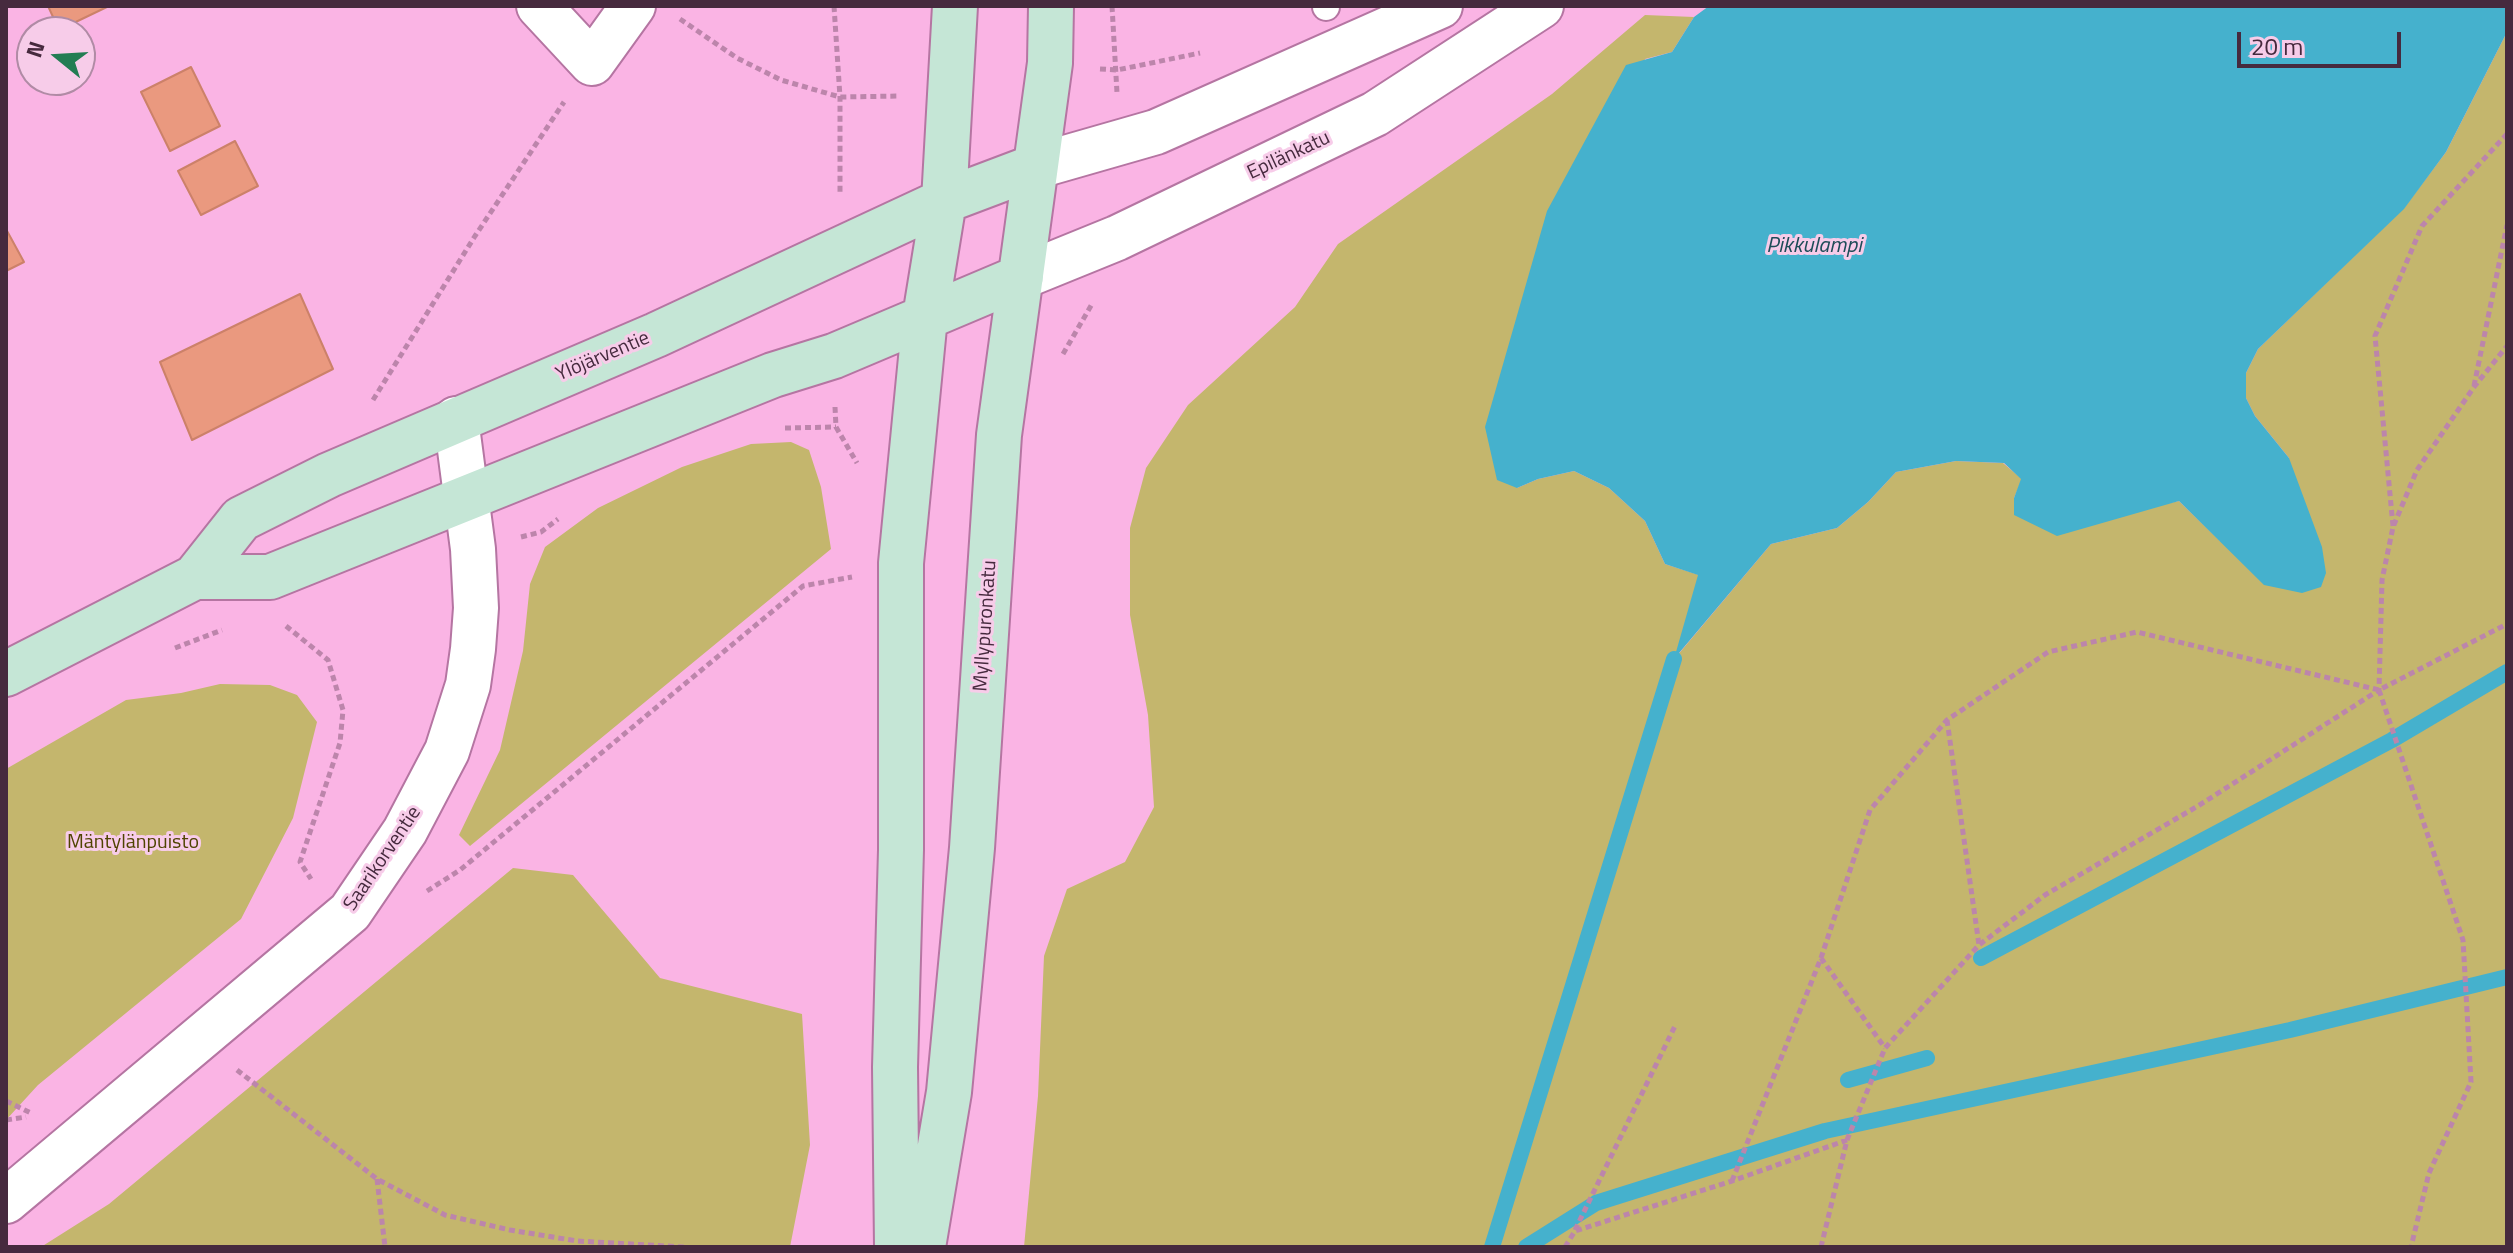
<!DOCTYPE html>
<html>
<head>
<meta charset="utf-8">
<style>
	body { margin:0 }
	#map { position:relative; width:2513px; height:1253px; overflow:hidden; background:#fab4e4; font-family:"Titillium Web",sans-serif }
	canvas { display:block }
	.frame { position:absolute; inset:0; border:8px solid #462a3e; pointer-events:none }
	.north { position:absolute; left:16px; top:16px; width:80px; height:80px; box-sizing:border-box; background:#f7cce9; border:2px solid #b08ba5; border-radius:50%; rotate:288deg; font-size:22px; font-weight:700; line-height:32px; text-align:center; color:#462a3e }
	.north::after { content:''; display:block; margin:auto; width:28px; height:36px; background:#237d53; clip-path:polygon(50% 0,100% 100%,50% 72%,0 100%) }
	.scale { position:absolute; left:2237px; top:32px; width:164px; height:36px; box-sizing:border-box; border:4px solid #462a3e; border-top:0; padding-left:10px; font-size:24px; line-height:28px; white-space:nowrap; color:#462a3e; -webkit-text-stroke:6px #f7cce9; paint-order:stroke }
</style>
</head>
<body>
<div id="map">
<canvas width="2513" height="1253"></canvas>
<div class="frame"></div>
<div class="north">N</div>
<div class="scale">20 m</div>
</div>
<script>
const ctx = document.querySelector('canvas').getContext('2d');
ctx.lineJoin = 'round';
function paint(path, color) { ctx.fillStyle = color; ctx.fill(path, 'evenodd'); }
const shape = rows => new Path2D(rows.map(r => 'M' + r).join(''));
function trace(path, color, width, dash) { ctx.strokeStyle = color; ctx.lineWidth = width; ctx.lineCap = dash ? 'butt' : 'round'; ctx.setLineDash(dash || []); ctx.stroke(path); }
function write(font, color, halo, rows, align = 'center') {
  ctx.font = font + ' "Titillium Web",sans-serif'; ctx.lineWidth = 6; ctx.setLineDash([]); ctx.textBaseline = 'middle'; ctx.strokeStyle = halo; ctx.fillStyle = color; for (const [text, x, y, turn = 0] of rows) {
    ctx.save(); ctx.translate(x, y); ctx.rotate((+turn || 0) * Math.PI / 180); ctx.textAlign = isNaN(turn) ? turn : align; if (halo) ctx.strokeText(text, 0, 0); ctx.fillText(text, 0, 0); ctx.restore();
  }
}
const green = shape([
	[1645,15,1694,17,1672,52,1645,59,1517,488,1538,479,1574,471,1609,488,1645,521,1665,564,1699,575,1676,657,1771,544,1837,528,1868,502,1896,472,1956,461,2003,463,2022,479,2014,498,2155,506,2179,501,2220,541,2289,458,2255,416,2246,398,2246,373,2258,349,2404,208,2446,152,2507,32,2507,1247,1024,1247,1038,1096,1044,956,1067,889,1125,862,1154,807,1148,715,1130,615,1130,528,1146,468,1188,405,1295,307,1338,244,1552,94],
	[791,442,809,450,821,487,831,549,470,846,459,835,500,750,523,651,530,584,545,547,598,508,682,467,751,444],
	[220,684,270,685,297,695,317,722,293,818,241,919,38,1085,6,1120,6,769,126,700,181,693],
	[513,868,573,875,660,978,802,1014,810,1145,790,1247,41,1247,109,1204]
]);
const water = shape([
	[1709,6,2481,6,2483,8,2507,6,2507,32,2446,152,2404,209,2258,349,2246,373,2246,398,2255,416,2289,458,2322,547,2326,573,2321,587,2302,593,2264,585,2179,501,2057,536,2014,515,2014,498,2021,479,2004,463,1956,461,1896,472,1868,502,1837,528,1771,544,1674,659,1698,575,1665,564,1645,521,1609,488,1574,471,1538,479,1517,488,1497,480,1485,427,1547,211,1626,65,1672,52,1694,17]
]);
const stream = shape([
	[1981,958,2392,740,2507,672],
	[1848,1080,1927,1058],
	[1492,1247,1674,659],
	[1526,1247,1596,1203,1825,1131,2290,1030,2507,977]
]);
const building = shape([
	[48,6,109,6,59,30,48,6],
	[191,67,220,126,170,151,141,92,191,67],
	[235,141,258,186,201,215,178,171,235,141],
	[6,229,24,262,6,271,6,229],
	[300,294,333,369,192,440,160,362,300,294]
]);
const path = shape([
	[834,6,840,97,840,193],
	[1112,6,1117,93],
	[680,19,737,58,781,80,840,97,899,96],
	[1100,69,1117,70,1200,53],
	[1063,354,1092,304],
	[2474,386,2507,225],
	[373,400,475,236,564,102],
	[835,407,836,427,857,463],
	[785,428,836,427],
	[2393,526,2375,336,2422,226,2507,134],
	[521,537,541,532,558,519],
	[286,626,328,660,343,710,340,743,300,862,311,879],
	[175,648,222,630],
	[2379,690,2463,940,2471,1082,2429,1173,2411,1247],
	[1947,720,1979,945],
	[427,891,460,870,803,586,852,577],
	[1821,958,1885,1048],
	[237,1070,377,1179,445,1215,510,1230,577,1241,684,1247],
	[6,1101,31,1113],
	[6,1120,26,1117],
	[377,1179,385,1247],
	[1732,1181,1821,958,1870,810,1947,720,2048,652,2137,632,2379,690,2507,624],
	[1575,1230,1675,1026],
	[1565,1247,1575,1231,1732,1181,1847,1140],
	[1821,1247,1847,1140,1885,1048,1979,945,2045,895,2198,806,2379,690,2382,580,2393,527,2417,470,2474,387,2507,346]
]);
const service = shape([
	[1326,7,1326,6]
]);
const minor = shape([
	[539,6,592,63,633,6],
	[6,1201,350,912,405,831,447,751,468,685,473,649,476,608,473,549,456,419]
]);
const tertiary = shape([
	[1034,167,1156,132,1440,6],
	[1021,277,1117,238,1375,114,1541,6]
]);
const secondary = shape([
	[195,577,270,577,773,375,834,356,1021,277],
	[6,674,195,577,241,519,329,475,656,335,944,201,1034,167],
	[897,1247,895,1067,901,850,901,563,925,317,944,201,955,6],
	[923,1247,949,1092,972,848,999,435,1050,63,1051,6]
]);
const streetNames = [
	["Epilänkatu",1289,156,-25],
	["Ylöjärventie",603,357,-23],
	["Myllypuronkatu",986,626,-86],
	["Saarikorventie",383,859,-56]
];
const parkNames = [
	["Mäntylänpuisto",133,843]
];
const waterNames = [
	["Pikkulampi",1814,247]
];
paint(green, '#c4b66d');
paint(water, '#45b1cd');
trace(stream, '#45b1cd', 16);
paint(building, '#ea997f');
trace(building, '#cc8169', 2);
trace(service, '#b575a2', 30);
trace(minor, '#b575a2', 48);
trace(tertiary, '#b575a2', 48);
trace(secondary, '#b575a2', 48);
trace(path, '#bc85ab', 5, [6, 4]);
trace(service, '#fff', 26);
trace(minor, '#fff', 44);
trace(tertiary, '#fff', 44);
trace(secondary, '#c5e6d6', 44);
write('20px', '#462a3e', '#f7cce9', streetNames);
write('20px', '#4f4300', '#f7cce9', parkNames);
write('italic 22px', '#1e4c58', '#f7cce9', waterNames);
</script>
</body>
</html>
